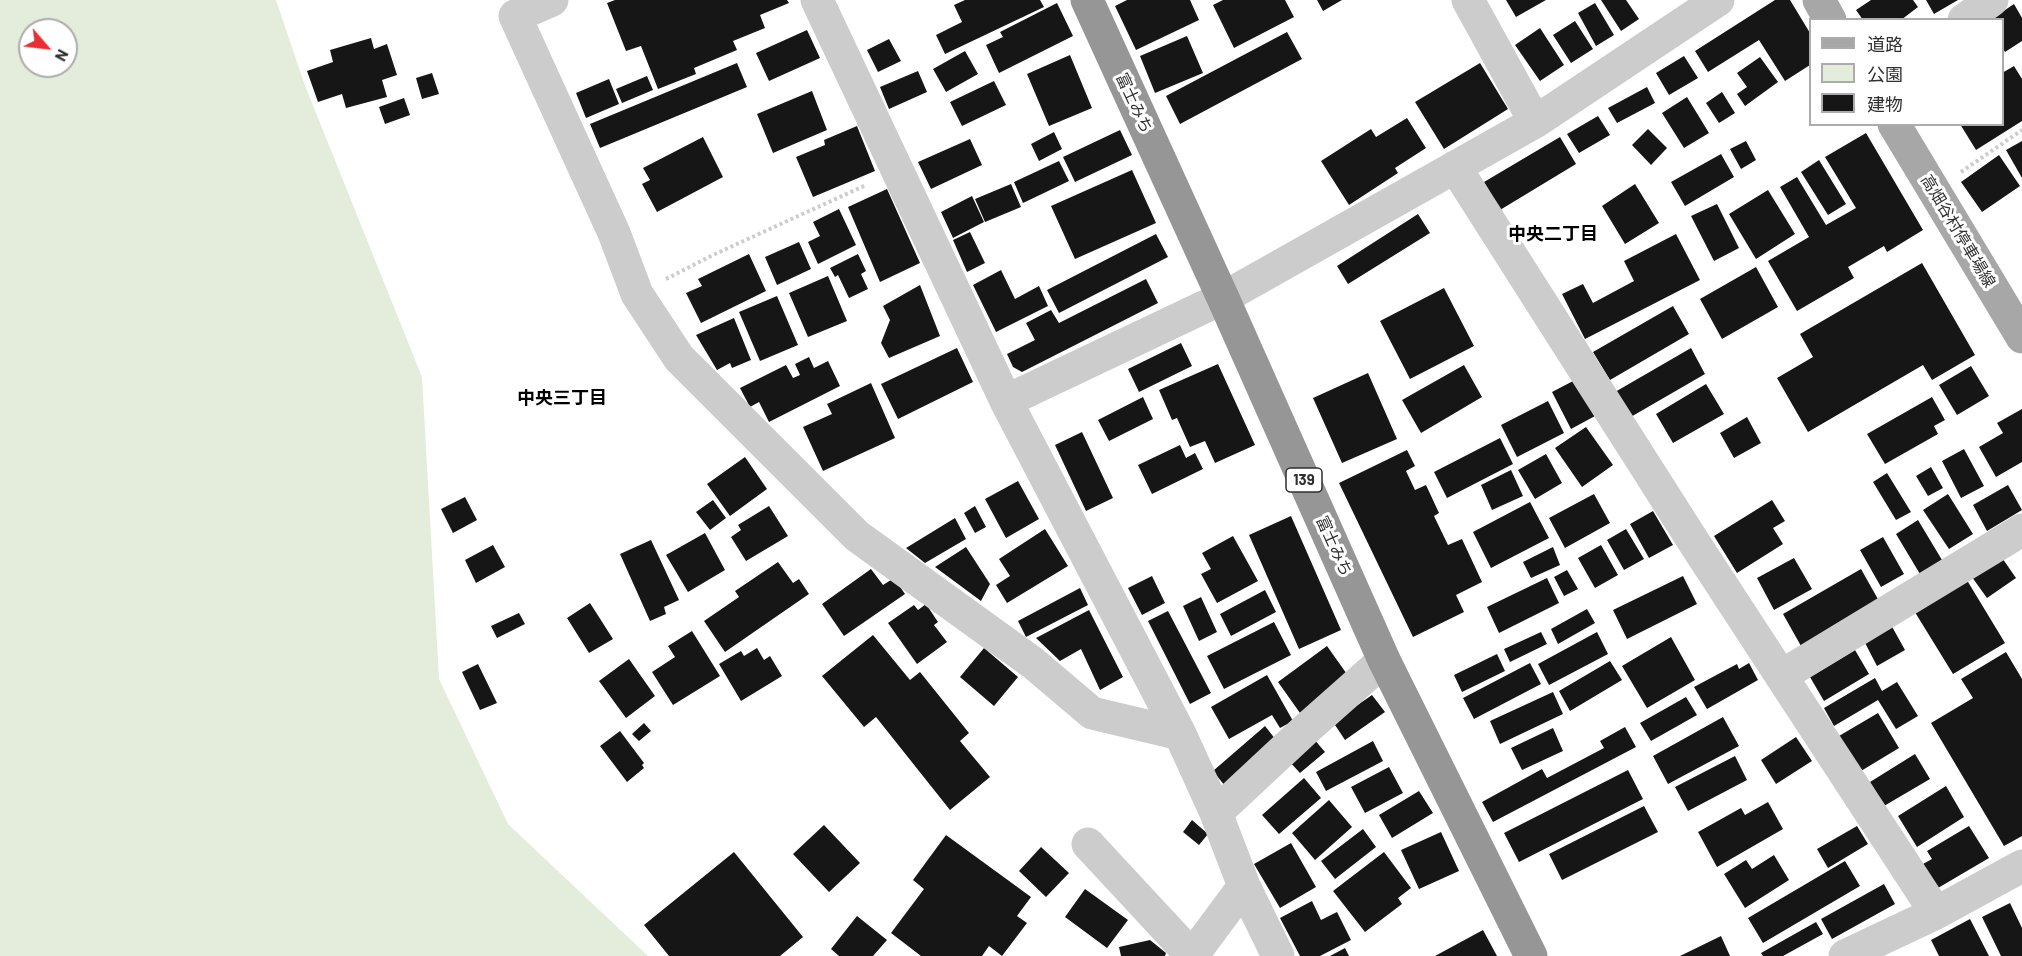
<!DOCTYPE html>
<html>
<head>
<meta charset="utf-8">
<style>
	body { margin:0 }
	#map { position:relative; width:2022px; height:956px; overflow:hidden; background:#fff; font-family:Barlow,"Noto Sans JP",sans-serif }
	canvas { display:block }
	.legend { position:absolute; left:1809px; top:18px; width:195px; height:108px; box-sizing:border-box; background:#fff; border:2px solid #acacac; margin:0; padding:8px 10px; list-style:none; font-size:18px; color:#2f2f2f }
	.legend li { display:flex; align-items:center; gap:12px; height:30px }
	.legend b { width:30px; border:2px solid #acacac }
	.north { position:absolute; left:18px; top:18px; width:60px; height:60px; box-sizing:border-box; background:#fff; border:2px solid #acacac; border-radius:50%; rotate:118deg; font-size:16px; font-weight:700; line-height:24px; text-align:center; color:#2f2f2f }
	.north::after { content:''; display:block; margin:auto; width:21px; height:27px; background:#e92e35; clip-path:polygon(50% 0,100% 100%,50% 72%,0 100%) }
</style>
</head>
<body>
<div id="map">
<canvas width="2022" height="956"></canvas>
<ul class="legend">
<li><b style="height:8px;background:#a7a7a7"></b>道路</li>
<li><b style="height:16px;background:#e4ecdc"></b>公園</li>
<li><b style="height:16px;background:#161616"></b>建物</li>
</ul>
<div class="north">N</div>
</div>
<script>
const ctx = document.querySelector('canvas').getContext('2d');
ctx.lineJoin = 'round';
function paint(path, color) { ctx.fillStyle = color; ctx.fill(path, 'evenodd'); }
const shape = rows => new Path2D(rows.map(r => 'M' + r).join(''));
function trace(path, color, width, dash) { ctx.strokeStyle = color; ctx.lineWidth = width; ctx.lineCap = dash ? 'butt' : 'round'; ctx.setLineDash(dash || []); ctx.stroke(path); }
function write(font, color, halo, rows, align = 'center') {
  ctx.font = font + ' Barlow,"Noto Sans JP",sans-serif'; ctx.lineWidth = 6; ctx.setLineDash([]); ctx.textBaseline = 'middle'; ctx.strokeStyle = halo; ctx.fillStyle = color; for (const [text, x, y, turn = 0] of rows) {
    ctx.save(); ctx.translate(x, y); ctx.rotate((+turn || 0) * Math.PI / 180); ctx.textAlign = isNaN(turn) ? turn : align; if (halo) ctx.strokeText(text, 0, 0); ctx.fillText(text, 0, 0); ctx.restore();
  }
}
const green = shape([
	[0,0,276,0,304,83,422,377,439,679,508,824,648,956,0,956],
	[30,30,66,30,66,66,30,66]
]);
const building = shape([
	[615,0,787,0,789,3,760,15,765,28,733,41,737,50,694,68,696,74,658,89,641,46,626,51,607,3],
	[965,0,1040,0,1044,7,945,54,936,35,962,22,954,5],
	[1127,0,1190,0,1199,20,1136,50,1115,6],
	[1223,0,1285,0,1294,17,1234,48,1213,5],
	[1317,0,1342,0,1323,11],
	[1506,0,1546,0,1516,17],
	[1601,0,1626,0,1639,19,1621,31],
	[1775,0,1790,0,1810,33,1810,65,1785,81,1759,40,1708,72,1695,51],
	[1871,0,1913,0,1918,7,1901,20,1863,20,1856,10],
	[1926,0,1958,0,1934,14],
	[1057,3,1073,36,999,73,986,45,1003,37,1000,32],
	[1595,3,1614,35,1596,46,1578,13],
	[2014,4,2022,18,2022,41,2005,52,2002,47,2002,20,1990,20],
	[1575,21,1593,49,1571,63,1553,35],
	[1540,28,1564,65,1540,81,1515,45],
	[807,30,820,58,769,81,756,53],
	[1287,32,1302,59,1180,124,1166,96],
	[1187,36,1203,73,1155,93,1140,56],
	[371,38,374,49,387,44,397,75,382,80,387,97,346,108,342,94,318,102,307,71,333,62,330,50],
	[889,39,901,61,878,72,867,50],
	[965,51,978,74,946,92,933,69],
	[1070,55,1092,108,1049,126,1027,74],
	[1684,56,1698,78,1669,95,1656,73],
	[1760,57,1778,82,1745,106,1737,94,1747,87,1737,73],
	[737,63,747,87,600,148,590,124],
	[1480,63,1508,109,1444,149,1415,102],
	[2014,66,2022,79,2022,121,1976,150,1960,124,2002,124,2002,73],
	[918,71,927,92,889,109,880,87],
	[432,73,439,94,422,99,416,78],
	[647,76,653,90,622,103,616,89],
	[609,79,619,104,586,118,576,93],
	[994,81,1006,105,962,126,950,102],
	[1647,87,1655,103,1617,123,1608,108],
	[812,91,827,130,773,153,757,114],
	[1722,92,1735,113,1719,123,1706,103],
	[1687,97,1709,133,1684,148,1662,113],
	[404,98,410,115,385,124,379,107],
	[1598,116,1610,135,1579,153,1567,134],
	[1407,118,1426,148,1395,168,1398,173,1349,205,1321,161,1371,129,1376,137],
	[857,126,875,171,813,197,796,157,825,145,824,140],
	[1648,129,1667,148,1651,165,1632,145],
	[1120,130,1132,155,1075,182,1063,157],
	[1054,132,1062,149,1039,161,1031,144],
	[1866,133,1923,230,1887,252,1884,246,1848,267,1854,278,1797,311,1768,261,1809,237,1780,187,1797,177,1826,225,1856,208,1825,157],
	[703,137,723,177,657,212,642,184,650,180,643,168],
	[1560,137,1576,164,1500,210,1484,182],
	[970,139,982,165,931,189,918,162],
	[1746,141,1756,160,1741,169,1730,149],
	[2022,141,2022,178,2006,150],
	[1721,154,1734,177,1685,206,1671,182],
	[1999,155,2020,186,1982,212,1961,182],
	[1819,160,1846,204,1828,215,1801,172],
	[1059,161,1069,181,1023,203,1014,182],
	[1132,170,1156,223,1075,259,1051,206],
	[1011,184,1021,207,985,222,975,199],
	[1635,184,1659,223,1625,244,1602,206],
	[887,189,920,263,880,282,848,207],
	[1768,190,1795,234,1756,259,1729,214],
	[972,196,984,222,953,238,941,212],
	[1717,204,1739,248,1714,261,1691,216],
	[839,209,856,245,818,264,808,242,820,236,813,222],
	[1418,214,1430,233,1348,284,1337,266],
	[970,232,985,263,967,272,953,240],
	[1156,234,1168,257,1059,313,1047,290],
	[1676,234,1700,280,1585,339,1562,294,1583,284,1593,303,1634,281,1624,261],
	[799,242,811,269,777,285,765,257],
	[749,254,766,291,701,323,686,293,702,286,698,279],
	[858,254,866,271,861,274,868,289,849,298,838,275,835,277,830,268],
	[1922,263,1975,355,1932,380,1923,365,1808,432,1777,378,1813,357,1800,334],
	[1756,267,1778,307,1722,339,1700,299],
	[1001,270,1015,299,1039,286,1048,306,996,332,973,285],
	[828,276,847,321,808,337,789,293],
	[1146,279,1158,303,1022,372,1013,367,1007,354,1035,340,1026,323,1051,310,1059,323],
	[920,285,940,336,889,358,881,343,890,320,883,306],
	[1444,288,1474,346,1410,379,1380,321],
	[777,296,798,345,760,361,739,312],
	[1673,306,1689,334,1610,380,1593,352],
	[734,318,751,360,732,368,730,363,717,370,696,335],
	[1181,343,1192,366,1139,392,1128,369],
	[957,348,973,382,898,419,881,384],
	[1691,348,1705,374,1629,418,1615,392],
	[809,357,814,368,828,361,840,386,769,422,759,402,750,407,740,388,786,365,793,378,800,375,795,364],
	[1218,364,1255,445,1215,463,1205,441,1190,447,1177,418,1172,420,1159,390],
	[1464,365,1482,397,1421,433,1402,400],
	[1971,366,1989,396,1957,415,1939,385],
	[1368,373,1397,439,1342,463,1313,398],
	[1575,380,1595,416,1571,429,1552,392],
	[871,383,895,438,823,471,803,427,832,414,827,404],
	[1706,384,1724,414,1673,443,1656,414],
	[1143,397,1153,419,1109,441,1098,420],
	[1932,397,1945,420,1934,426,1938,434,1885,464,1867,434],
	[1548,401,1564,433,1517,457,1501,425],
	[2022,409,2022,462,1996,477,1979,447,2003,433,1997,423],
	[1747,417,1761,443,1734,458,1720,433],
	[1586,427,1613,465,1582,487,1555,448],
	[1082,432,1113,498,1086,511,1055,445],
	[1500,438,1513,464,1447,498,1434,472],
	[1180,445,1186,458,1195,453,1203,469,1152,494,1138,465],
	[1964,449,1984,486,1961,498,1942,461],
	[1407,450,1415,466,1406,471,1415,490,1426,485,1439,513,1434,516,1448,545,1462,539,1482,582,1456,595,1464,612,1413,637,1339,483],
	[1546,454,1562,483,1535,499,1518,470],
	[745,457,767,489,730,516,707,484],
	[1931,467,1943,488,1928,496,1916,476],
	[1511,470,1523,496,1492,510,1481,485],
	[1887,473,1911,512,1896,520,1873,482],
	[1018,481,1039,519,1006,538,985,499],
	[2008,485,2022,510,1987,531,1973,505],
	[1594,494,1610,523,1565,548,1549,518],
	[1948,494,1973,534,1949,549,1923,510],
	[465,497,477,520,453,533,441,509],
	[713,500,726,518,710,530,696,512],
	[1772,500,1785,521,1773,528,1783,544,1737,573,1714,536],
	[1530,502,1549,538,1491,568,1473,532],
	[769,506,788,536,746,561,731,537,741,530,738,525],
	[975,506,986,527,975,533,964,513],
	[1653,511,1673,545,1649,558,1630,524],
	[1291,516,1341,630,1299,649,1249,535],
	[955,518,966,539,925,563,906,548],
	[1918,520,1942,560,1920,574,1896,534],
	[1045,529,1068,566,1007,603,996,585,1010,576,999,559],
	[1626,529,1644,559,1624,570,1607,540],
	[705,533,725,570,688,592,666,555],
	[1233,536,1258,581,1217,603,1201,574,1211,569,1202,553],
	[1883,537,1904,574,1881,587,1860,550],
	[651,540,679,600,664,607,666,614,650,621,620,554],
	[493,545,505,567,476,583,465,560],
	[1601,545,1618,575,1595,588,1578,558],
	[966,547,990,584,981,601,935,567],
	[1553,547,1560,565,1531,578,1523,562],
	[1998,552,2016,578,1987,598,1969,573],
	[1794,558,1812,589,1774,610,1757,578],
	[778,562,793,583,799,579,809,594,725,652,704,621,739,597,735,591],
	[871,569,883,585,894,578,905,594,844,636,822,604],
	[1861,569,1879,601,1801,646,1783,614],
	[1567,570,1578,589,1564,596,1554,577],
	[1152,576,1165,603,1142,615,1128,588],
	[1683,576,1697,604,1627,639,1613,610],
	[1965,577,2005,643,1953,674,1913,609],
	[1547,578,1559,603,1499,633,1487,607],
	[1080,588,1088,605,1026,637,1018,621],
	[1265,590,1276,612,1231,636,1220,614],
	[1201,597,1217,632,1199,641,1183,606],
	[590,603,613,639,589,653,567,618],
	[926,604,938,622,934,625,947,642,917,664,888,623,914,605,918,610],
	[1587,609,1595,623,1558,644,1551,629],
	[1089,610,1123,677,1100,690,1081,649,1060,661,1036,638],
	[1168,611,1211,693,1190,704,1148,621],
	[519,613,525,624,497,638,491,626],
	[1274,622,1291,655,1224,689,1207,656],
	[1890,623,1905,650,1877,666,1863,639],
	[692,631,720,676,673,705,652,672,675,657,668,646],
	[1541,632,1547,644,1510,662,1504,649],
	[1597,632,1608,654,1549,685,1538,664],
	[873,635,910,680,920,672,969,733,960,741,990,777,950,810,876,717,864,727,822,676],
	[1671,637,1695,680,1647,708,1622,666],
	[1327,646,1349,677,1300,713,1278,682],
	[757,648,764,660,770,656,782,676,741,701,719,664,741,651,744,656],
	[984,648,1018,677,994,706,960,677],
	[1855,650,1869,674,1824,701,1810,677],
	[2006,652,2022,679,2022,836,2004,846,1931,723,1973,698,1961,679],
	[1497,654,1505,671,1462,692,1454,675],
	[629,659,655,696,626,718,599,681],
	[1610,661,1622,680,1570,711,1559,691],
	[1530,663,1541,684,1474,719,1463,698],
	[1749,663,1758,680,1707,709,1694,687,1737,664,1739,669],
	[478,664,497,703,480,710,462,672],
	[1267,675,1293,721,1280,728,1272,715,1229,739,1211,707],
	[1875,678,1882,691,1897,682,1918,716,1896,729,1878,700,1834,726,1824,708],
	[1553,692,1563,714,1500,744,1490,721],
	[1372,695,1385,712,1345,740,1333,722],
	[1686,697,1697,715,1651,741,1640,723],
	[1878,713,1899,748,1861,771,1839,736],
	[1723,717,1739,746,1668,784,1653,756],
	[644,723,651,731,639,741,632,734],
	[1265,726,1276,740,1225,786,1213,771],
	[1625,727,1636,747,1493,822,1482,802,1542,769,1547,778,1604,748,1600,741],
	[1553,728,1563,751,1522,770,1511,748],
	[620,731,644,763,642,765,644,768,627,782,600,746],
	[1796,737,1812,761,1776,784,1761,760],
	[1313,738,1325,752,1300,773,1288,760],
	[1373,741,1383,761,1326,791,1316,772],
	[1915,754,1930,779,1884,806,1870,782],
	[1735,756,1747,780,1688,811,1675,787],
	[1389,767,1403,793,1365,813,1351,787],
	[1628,770,1643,799,1519,862,1504,833],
	[1304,778,1321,798,1279,834,1262,815],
	[1946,786,1964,817,1917,847,1898,816],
	[1419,791,1433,813,1392,838,1379,815],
	[1329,800,1352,827,1315,860,1292,833],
	[1768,802,1783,829,1717,867,1698,832,1741,808,1745,815],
	[1644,806,1658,832,1562,880,1549,854],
	[1192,820,1208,834,1199,845,1183,832],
	[824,825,860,863,829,892,793,854],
	[1857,826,1868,844,1828,868,1817,849],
	[1969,826,1989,858,1938,888,1923,864,1932,859,1927,851],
	[1363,829,1376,847,1335,879,1321,861],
	[1441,832,1459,871,1419,889,1401,850],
	[946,835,1031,897,1017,916,1027,923,1002,956,989,946,982,956,921,956,891,933,924,889,913,880],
	[1291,843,1316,887,1280,908,1254,864],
	[1041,847,1069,873,1046,897,1019,871],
	[734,852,803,937,780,956,669,956,644,925],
	[1384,852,1411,888,1398,898,1402,904,1365,932,1333,891],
	[1774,855,1789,880,1745,908,1724,874,1746,860,1752,869],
	[1845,861,1860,886,1763,943,1748,918],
	[1884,884,1895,904,1832,939,1821,919],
	[1085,889,1128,920,1107,948,1065,917],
	[1312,901,1321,920,1337,912,1351,940,1320,956,1300,956,1280,918],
	[2010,903,2022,928,2022,956,2001,956,1982,917],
	[857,916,887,940,873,956,839,956,831,949],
	[1970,919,1989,956,1939,956,1931,940],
	[1816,922,1823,934,1783,956,1763,956,1761,953],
	[1483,930,1497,956,1435,956],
	[1721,936,1730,956,1680,956],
	[1150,940,1166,953,1165,956,1121,956,1119,947],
	[1345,948,1349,956,1330,956]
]);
const path = shape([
	[1961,172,2022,130],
	[666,279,713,255,866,185]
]);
const minor = shape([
	[552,0,515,16,614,233,637,294,679,358,857,536,1033,663,1092,713,1180,734],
	[817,0,1006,401,1180,734,1216,813,1244,886,1278,956],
	[1468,0,1535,122],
	[1964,20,1992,0],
	[1455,167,1695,544,1936,913],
	[1006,401,1223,298,1535,122,1718,0],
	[1781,676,2022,530],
	[1216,813,1305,730,1384,660],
	[1088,844,1192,956],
	[1192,956,1244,886],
	[1845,956,1936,913,2022,866]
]);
const major = shape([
	[1819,0,1830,20],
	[1894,124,2022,337]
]);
const highway = shape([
	[1087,0,1223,298,1384,660,1531,956]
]);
const shields = [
	[1304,480,36]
];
const shieldNames = [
	["139",1304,480]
];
const streetNames = [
	["富士みち",1134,103,65],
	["高畑谷村停車場線",1958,231,59],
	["富士みち",1334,546,66]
];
const neighbourhoodNames = [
	["中央二丁目",1553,234],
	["中央三丁目",562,398]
];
paint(green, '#e4ecdc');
paint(building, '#161616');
trace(path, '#ccc', 4, [3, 3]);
trace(minor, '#ccc', 33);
trace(major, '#a7a7a7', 33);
trace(highway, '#969696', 33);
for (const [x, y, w] of shields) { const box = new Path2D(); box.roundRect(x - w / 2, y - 12, w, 24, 4.5); ctx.fillStyle = '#fff'; ctx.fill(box); trace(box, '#2f2f2f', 1.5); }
write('bold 15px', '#2f2f2f', null, shieldNames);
write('16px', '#2f2f2f', '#fff', streetNames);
write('bold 18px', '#000', '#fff', neighbourhoodNames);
</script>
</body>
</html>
